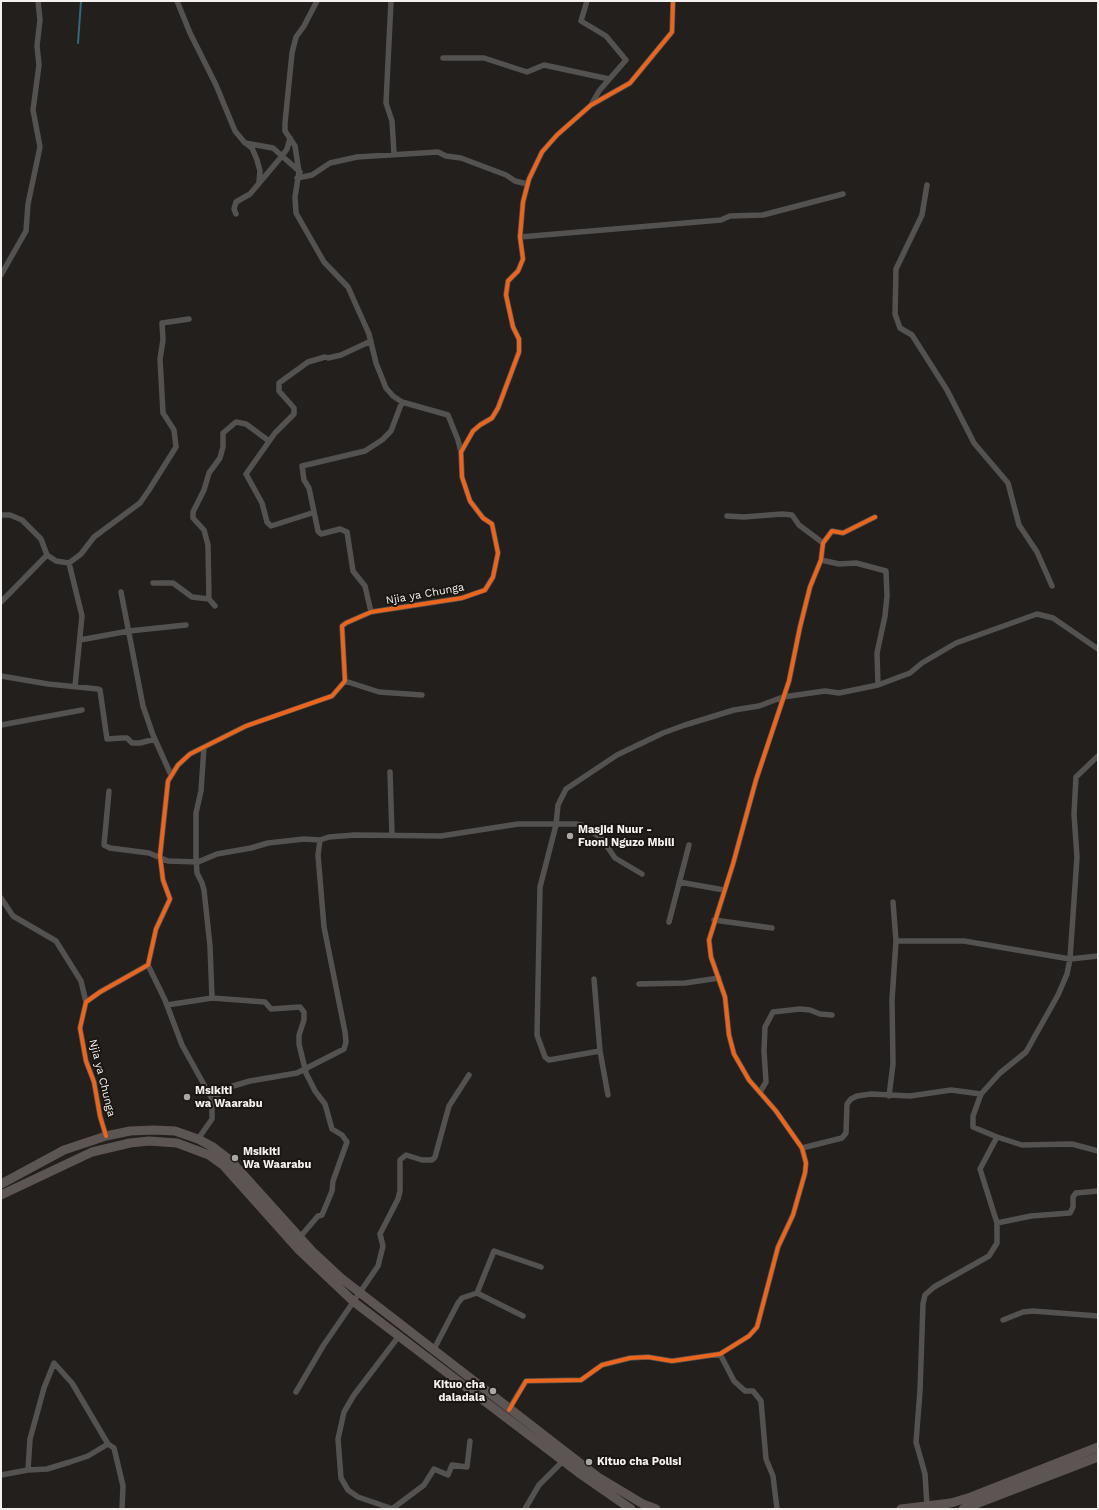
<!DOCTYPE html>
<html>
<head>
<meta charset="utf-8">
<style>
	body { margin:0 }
	#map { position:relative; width:1099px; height:1510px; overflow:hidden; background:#221f1d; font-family:"Work Sans",sans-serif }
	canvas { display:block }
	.frame { position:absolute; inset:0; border:2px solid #f4f1ef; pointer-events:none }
</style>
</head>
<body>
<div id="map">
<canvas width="1099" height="1510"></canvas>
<div class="frame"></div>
</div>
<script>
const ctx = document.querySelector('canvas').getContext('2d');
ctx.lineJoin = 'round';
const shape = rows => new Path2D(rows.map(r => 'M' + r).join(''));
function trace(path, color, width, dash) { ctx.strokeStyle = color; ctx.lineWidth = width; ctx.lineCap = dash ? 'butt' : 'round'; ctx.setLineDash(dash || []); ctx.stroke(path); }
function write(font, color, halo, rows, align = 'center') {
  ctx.font = font + ' "Work Sans",sans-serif'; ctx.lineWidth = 4; ctx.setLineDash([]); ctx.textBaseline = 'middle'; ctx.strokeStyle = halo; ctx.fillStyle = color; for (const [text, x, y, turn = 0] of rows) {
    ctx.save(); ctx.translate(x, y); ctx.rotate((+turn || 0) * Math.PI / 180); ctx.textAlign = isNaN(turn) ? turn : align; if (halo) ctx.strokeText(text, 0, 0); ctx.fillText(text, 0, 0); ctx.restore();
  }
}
const stream = shape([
	[78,43,81,1]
]);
const minor = shape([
	[177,1,190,33,216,85,235,131,245,143,273,148,300,172],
	[317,1,304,26,296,37,292,53,285,123,285,131,295,146,299,172,295,197,296,213,324,262,348,287,369,334,376,363,386,388,393,396,402,402,448,415,458,440,461,452],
	[391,1,386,103,392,121,394,154],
	[587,1,581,21,606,36,626,60,599,91,591,105],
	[443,58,484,58,527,72,544,65,609,79],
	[247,144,252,148,257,160,260,171,259,182],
	[297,178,312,175,330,163,357,157,438,152,446,156,461,158,506,175,515,181,527,184],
	[927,185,922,215,896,269,895,314,900,328,912,335,947,390,974,443,1008,483,1019,525,1037,552,1052,586],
	[236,214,234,209,236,202,250,194,282,156,287,149,290,138],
	[520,237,721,220,730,216,763,215,843,194],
	[1,275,26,231,28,204,40,147,33,110,39,65,37,46,40,20,38,1],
	[312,513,271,526,267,522,262,503,246,474,275,433,294,414,294,408,279,391,279,383,308,362,325,357,328,358,341,355,371,341],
	[1,515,10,515,22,520,41,539,47,555],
	[727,516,744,517,782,514,792,515,799,525,823,543],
	[821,560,839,564,856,563,886,571,887,596,885,616,877,653,878,685],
	[69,563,82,616,75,686],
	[153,583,173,583,192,597,209,599],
	[121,592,143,706,153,735,171,775],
	[1,602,47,555,56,561,69,563,81,554,94,537,140,503,149,490,176,447,174,430,163,413,160,359,163,340,162,323,189,319],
	[215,606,209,599,208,545,204,530,193,518,193,512,204,490,209,473,220,458,223,447,223,433,236,422,246,424,269,441],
	[371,612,365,586,353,571,347,532,340,529,321,534,318,531,309,488,304,480,302,466,365,451,382,440,391,431,402,402],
	[80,640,129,631,186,625],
	[1,676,48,684,98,689,100,690,107,739,122,738,127,738,132,743,140,743,155,739],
	[345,681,379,692,422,695],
	[1,725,82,710],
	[390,772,392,835],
	[109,791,104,845,110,848,149,853,168,861,198,862,217,854,251,848,268,843,304,839,320,840,329,837,355,835,441,836,518,824,576,824,585,826,602,839,615,858,642,874],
	[679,882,724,890],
	[1,898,13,916,56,941,81,981,86,1002],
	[893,902,896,941],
	[714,920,772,928],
	[669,922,689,845],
	[148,965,165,1000,182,1045,212,1099],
	[594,979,600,1051,608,1095],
	[639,984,685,983,719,978],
	[212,998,265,1002,271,1009,300,1007,304,1012,304,1020,299,1035,299,1044,306,1073,315,1091,325,1104,332,1129,342,1135,347,1142,333,1181,332,1191,322,1215,318,1216,300,1237],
	[167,1005,212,998,210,946,204,890,202,883,197,873,196,858,196,813,201,791,204,747],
	[600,1051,549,1060,545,1057,537,1035,540,887,556,825,558,805,566,789,617,755,663,733,685,725,734,710,759,706,783,697,825,691,839,693,878,685,910,673,922,663,956,643,1037,614,1053,618,1098,649],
	[760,1092,766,1082,764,1051,765,1027,773,1012,800,1009,810,1010,820,1014,832,1015],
	[889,1096,893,1064,892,1000,896,941,964,941,1070,959,1098,956],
	[106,1136,100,1116,94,1082,86,1061,80,1028,86,1002,100,992,148,965,156,929,170,899,163,880,160,856,168,781,178,765,190,754,246,726,332,696,345,681,342,626,346,623,371,612,462,598,485,590,493,577,498,553,492,524,483,518,470,501,462,477,461,452,473,431,480,425,492,418,498,408,519,352,519,339,513,327,506,295,508,281,518,271,523,259,520,237,523,202,529,179,542,152,557,135,591,105,630,83,672,32,673,1],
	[997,1137,1022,1145,1072,1144,1098,1151],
	[198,1139,212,1119,212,1099,222,1092,233,1086,250,1081,297,1073,344,1049,346,1042,345,1032,324,927,318,855,320,840],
	[802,1148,842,1138,846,1133,847,1104,851,1099,857,1096,871,1094,910,1096,951,1090,981,1094],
	[997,1223,1031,1216,1070,1213,1073,1207,1073,1197,1076,1193,1098,1191],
	[477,1293,523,1316],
	[1003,1320,1023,1312,1033,1311,1098,1316],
	[433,1351,458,1303,462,1298,477,1293,494,1251,541,1267],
	[720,1354,734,1381,745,1391,753,1391,761,1401,766,1459,773,1476,777,1509],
	[296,1392,323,1346,378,1266,383,1246,380,1234,398,1199,400,1191,400,1160,406,1155,422,1160,432,1160,435,1157,449,1106,469,1075],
	[509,1409,526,1381,581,1380,602,1365,630,1358,648,1357,672,1361,720,1354,749,1336,757,1327,778,1247,793,1215,805,1173,806,1163,802,1148,776,1111,749,1080,734,1054,729,1035,725,997,711,957,709,940,733,864,756,780,789,681,800,627,810,587,821,560,823,543,832,531,843,533,875,517],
	[28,1470,30,1439,44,1388,54,1363,72,1383,108,1444,114,1448,123,1486,122,1509],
	[1,1475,28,1470,47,1469,70,1462,88,1456,108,1444],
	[927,1506,925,1474,916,1442,920,1391,923,1304,925,1295,934,1287,989,1256,997,1243,997,1223,980,1169,997,1137,973,1127,973,1116,981,1094,1000,1073,1026,1052,1058,995,1067,974,1070,959,1077,857,1074,814,1076,777,1098,756],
	[392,1509,424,1485,434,1469,448,1475,452,1465,467,1467,470,1441],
	[393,1509,358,1497,348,1490,341,1478,338,1439,344,1412,354,1395,399,1336],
	[525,1509,539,1485,563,1461]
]);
const primary = shape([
	[1,1184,64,1150,106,1136,130,1131,154,1130,175,1131,198,1139,213,1147,230,1160,312,1251,341,1278,598,1477,643,1504,656,1509],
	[1,1195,92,1152,130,1143,149,1141,177,1143,209,1155,223,1165,299,1250,354,1302,579,1473,631,1509],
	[901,1509,951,1503,971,1497,1098,1447],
	[963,1509,1098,1457]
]);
const cycleway = shape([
	[106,1136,100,1116,94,1082,86,1061,80,1028,86,1002,100,992,148,965,156,929,170,899,163,880,160,856,168,781,178,765,190,754,246,726,332,696,345,681,342,626,346,623,371,612,462,598,485,590,493,577,498,553,492,524,483,518,470,501,462,477,461,452,473,431,480,425,492,418,498,408,519,352,519,339,513,327,506,295,508,281,518,271,523,259,520,237,523,202,529,179,542,152,557,135,591,105,630,83,672,32,673,1],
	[509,1410,526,1381,581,1380,602,1365,630,1358,648,1357,672,1361,720,1354,749,1336,757,1327,778,1247,793,1215,805,1173,806,1163,802,1148,776,1111,749,1080,734,1054,729,1035,725,997,711,957,709,940,733,864,756,780,789,681,800,627,810,587,821,560,823,543,832,531,843,533,875,517]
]);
const markers = [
	[570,836,4,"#aaa8a6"],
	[187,1097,4,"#aaa8a6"],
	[235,1158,4,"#aaa8a6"],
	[493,1391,4,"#aaa8a6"],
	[589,1462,4,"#aaa8a6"]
];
const streetNames = [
	["Njia ya Chunga",425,594,-10],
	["Njia ya Chunga",102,1078,76]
];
const poiNames = [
	["Masjid Nuur -",578,830],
	["Fuoni Nguzo Mbili",578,843],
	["Msikiti",195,1091],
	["wa Waarabu",195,1104],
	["Msikiti",243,1152],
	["Wa Waarabu",243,1165],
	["Kituo cha",485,1385,"right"],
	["daladala",485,1398,"right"],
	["Kituo cha Polisi",597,1462]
];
trace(stream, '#32697a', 2);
trace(minor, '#545251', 5.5);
trace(primary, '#5d5554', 9);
trace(cycleway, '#eb651d', 4);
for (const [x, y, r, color] of markers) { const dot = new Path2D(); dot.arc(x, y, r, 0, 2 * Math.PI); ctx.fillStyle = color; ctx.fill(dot); trace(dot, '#1a1612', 1.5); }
write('11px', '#f4f1ef', '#1a1612', streetNames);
write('bold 11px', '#f4f1ef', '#1a1612', poiNames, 'left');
</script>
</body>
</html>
